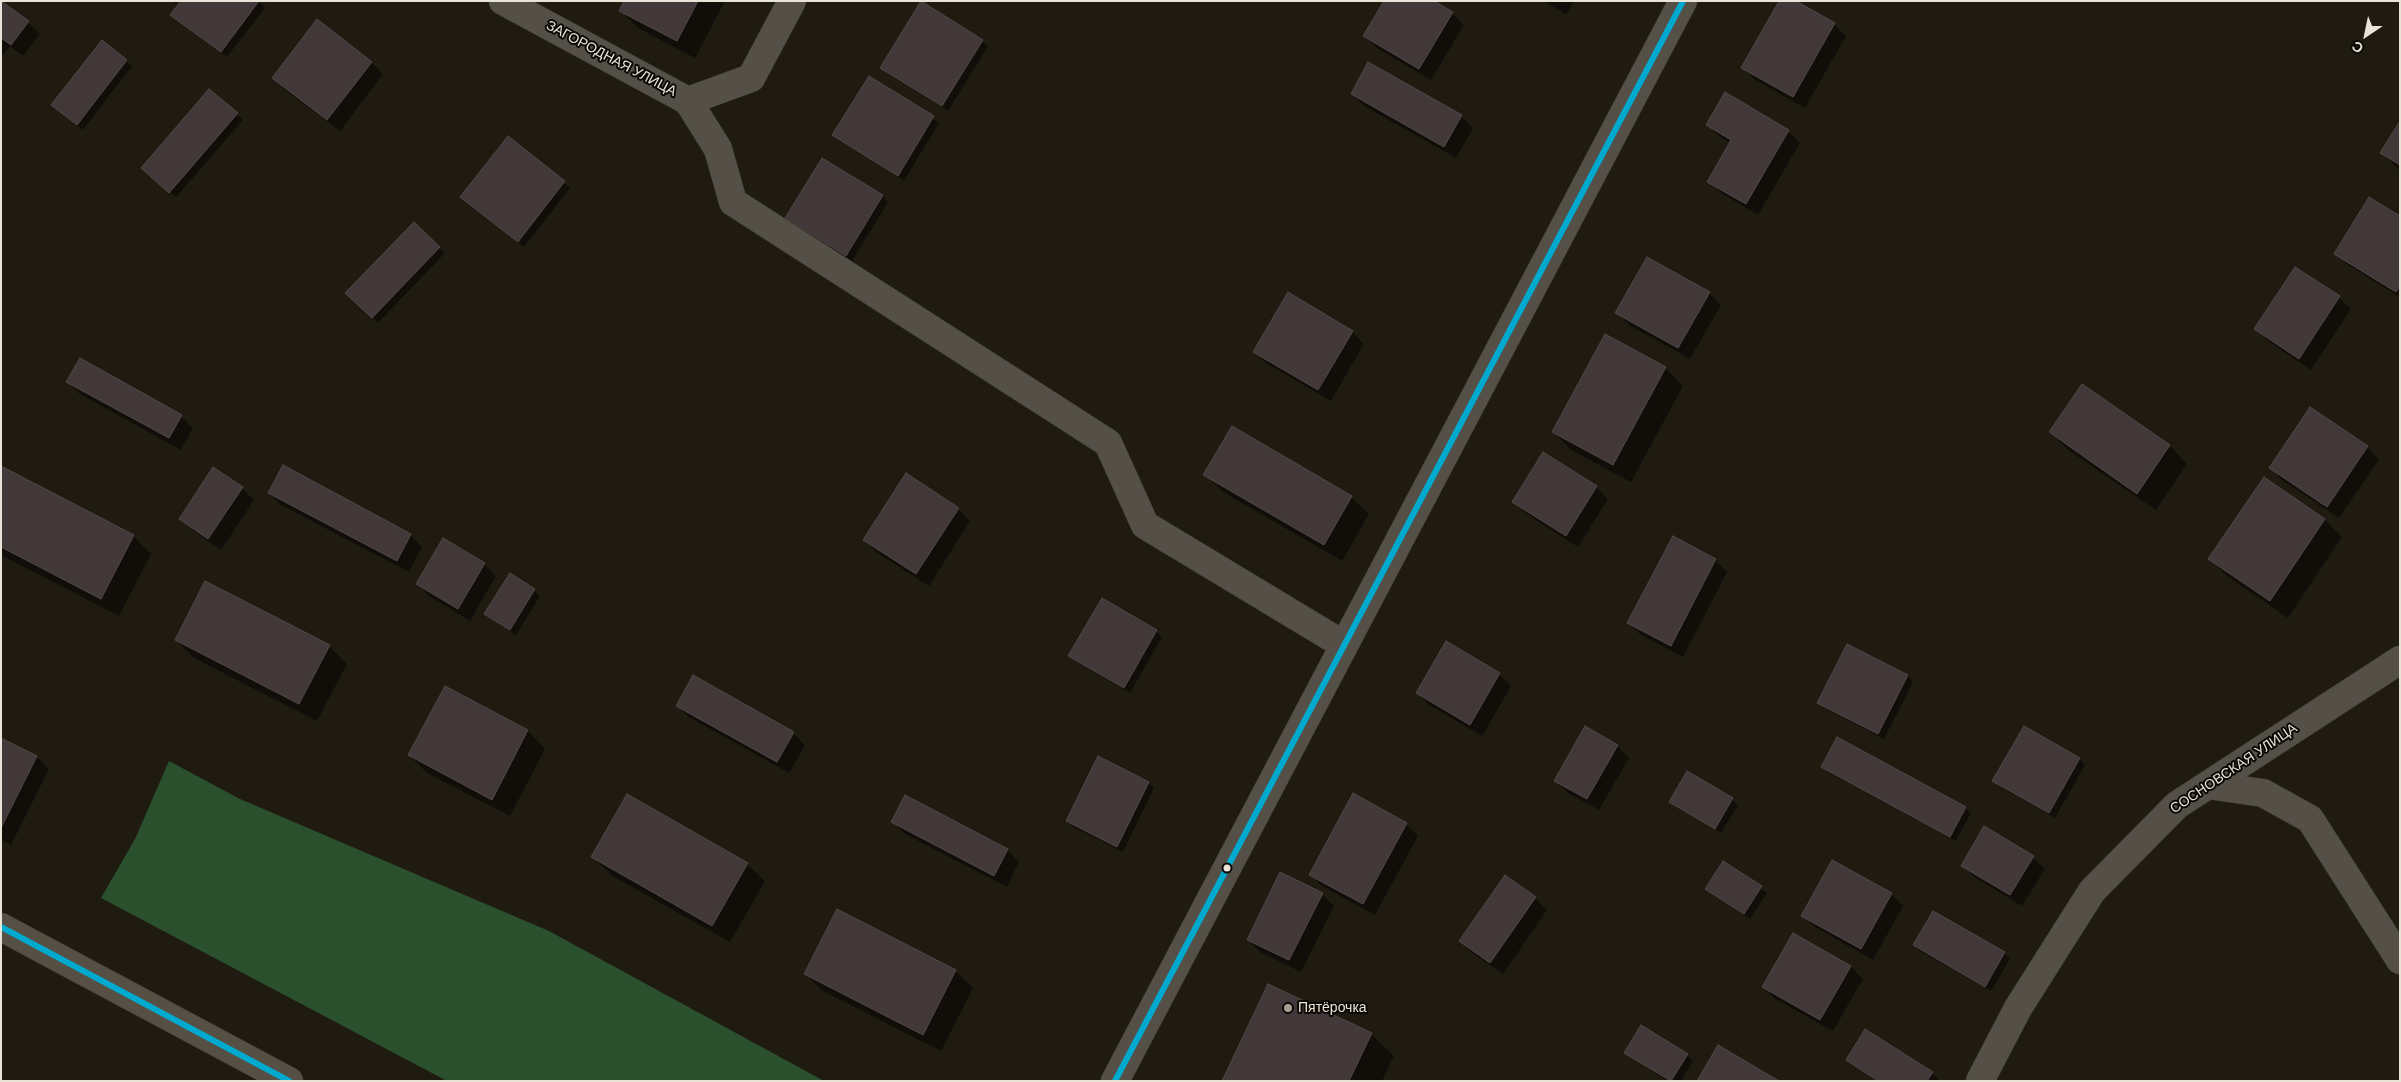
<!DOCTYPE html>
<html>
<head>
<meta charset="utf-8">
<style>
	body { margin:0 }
	#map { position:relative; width:2401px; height:1082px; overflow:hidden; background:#201b11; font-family:"DM Sans",sans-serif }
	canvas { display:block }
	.frame { position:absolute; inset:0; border:2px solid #e9e4d8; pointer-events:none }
	.north { position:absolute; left:2341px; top:10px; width:50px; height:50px; -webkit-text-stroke:4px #0c0803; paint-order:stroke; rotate:214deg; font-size:14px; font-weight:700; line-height:20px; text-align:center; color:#e9e4d8 }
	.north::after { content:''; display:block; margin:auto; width:18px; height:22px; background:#e9e4d8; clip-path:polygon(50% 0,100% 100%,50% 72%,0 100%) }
</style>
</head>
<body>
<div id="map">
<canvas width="2401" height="1082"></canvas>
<div class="frame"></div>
<div class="north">С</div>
</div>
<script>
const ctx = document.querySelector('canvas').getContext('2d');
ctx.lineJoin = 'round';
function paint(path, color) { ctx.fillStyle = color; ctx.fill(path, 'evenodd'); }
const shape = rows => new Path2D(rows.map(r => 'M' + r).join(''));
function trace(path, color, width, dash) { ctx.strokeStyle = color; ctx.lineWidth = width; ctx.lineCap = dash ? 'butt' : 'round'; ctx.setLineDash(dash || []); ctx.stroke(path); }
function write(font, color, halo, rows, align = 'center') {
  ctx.font = font + ' "DM Sans",sans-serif'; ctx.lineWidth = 4; ctx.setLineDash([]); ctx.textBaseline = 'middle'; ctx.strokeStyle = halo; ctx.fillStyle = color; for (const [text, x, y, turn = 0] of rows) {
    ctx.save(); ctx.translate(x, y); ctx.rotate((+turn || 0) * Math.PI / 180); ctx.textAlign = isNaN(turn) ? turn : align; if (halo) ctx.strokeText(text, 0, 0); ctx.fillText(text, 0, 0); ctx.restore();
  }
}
const forest = shape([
	[169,761,240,799,549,931,824,1081,447,1081,101,898,135,839]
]);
const shadow = shape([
	[258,1,265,8,227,57,178,20],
	[625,1,725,1,695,58,638,28,620,10],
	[1544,1,1574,1,1566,15],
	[1794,1,1834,24,1846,36,1805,108,1755,80,1743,68],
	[1,3,28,22,40,34,23,56,10,46,1,58],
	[1452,13,1464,25,1431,80,1377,48,1365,36],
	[982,41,988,46,948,111,887,73,882,67],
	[102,42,132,66,83,130,59,111],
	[371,62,383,74,340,131,285,90,273,78],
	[869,78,939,123,904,181,834,135],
	[1352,94,1461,116,1473,128,1456,158,1364,106],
	[237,114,243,120,176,197,148,174],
	[2400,124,2400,171,2382,153],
	[1708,125,1788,131,1800,143,1758,215,1721,193,1709,181,1731,143,1720,137],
	[508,138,570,188,524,247,468,202],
	[822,159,882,196,888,202,852,261,792,224,786,218],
	[2400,218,2400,297,2348,265,2336,253],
	[414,223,445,253,378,323,347,293],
	[2296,268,2339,297,2351,309,2311,370,2268,341,2256,329],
	[1709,293,1721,305,1690,359,1629,325,1617,313],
	[1352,332,1364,344,1331,401,1266,363,1254,351],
	[1665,368,1683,386,1631,482,1571,450,1554,432],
	[68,382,181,416,193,428,181,450,80,394],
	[2082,386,2170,446,2187,464,2156,510,2068,450,2050,432],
	[2310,409,2367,447,2379,459,2339,518,2282,480,2270,468],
	[1,467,133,536,151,554,119,616,1,555],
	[214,469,242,488,254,500,221,550,192,530,180,518],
	[1205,474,1351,497,1369,514,1342,561,1223,492],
	[906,475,958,509,970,521,929,586,876,552,864,540],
	[2264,478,2325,520,2342,537,2288,618,2227,576,2210,559],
	[1596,487,1608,499,1578,547,1525,513,1513,501],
	[269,493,410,535,422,547,409,572,281,505],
	[1715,560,1727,572,1683,657,1641,635,1629,623],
	[484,564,496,576,470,621,429,596,418,584],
	[534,590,540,596,516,635,486,614],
	[1102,600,1156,631,1162,637,1130,693,1075,661,1070,656],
	[176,640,329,646,347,664,317,721,194,658],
	[1848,646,1908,676,1913,682,1884,739,1825,708,1819,702],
	[1499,674,1511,686,1482,736,1429,705,1417,693],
	[445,687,528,731,545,749,510,816,427,773,409,755],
	[677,706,793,733,805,745,789,773,689,717],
	[2024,727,2080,759,2085,765,2055,818,1999,786,1994,780],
	[1,740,37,757,49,769,11,845,1,840],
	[1617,746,1629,758,1599,810,1568,793,1556,781],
	[1822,767,1965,808,1971,813,1956,841,1828,772],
	[1148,783,1154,788,1123,852,1073,827,1067,821],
	[1732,799,1738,805,1721,833,1676,807,1670,801],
	[893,822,1007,850,1019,862,1007,887,905,834],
	[1406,824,1418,836,1375,915,1322,886,1310,874],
	[593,857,747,864,765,881,730,942,611,875],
	[2033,857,2045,869,2022,906,1974,877,1962,865],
	[1723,862,1767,893,1750,919,1706,889],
	[1322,894,1334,906,1301,972,1260,952,1248,940],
	[1891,894,1903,906,1873,960,1815,927,1803,916],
	[1535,898,1547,910,1503,974,1472,953,1460,941],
	[1933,912,2004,953,2010,959,1991,991,1920,951,1914,945],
	[1794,934,1851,967,1863,979,1833,1031,1775,999,1763,987],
	[955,971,973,988,941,1051,823,991,805,974],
	[1371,1034,1394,1056,1382,1081,1224,1081],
	[1626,1053,1687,1055,1693,1061,1681,1081,1667,1081],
	[1847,1060,1932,1073,1938,1079,1937,1081,1876,1081]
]);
const building = shape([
	[1,1,29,21,11,45,1,38,1,1],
	[181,1,259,1,221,52,170,15,181,1],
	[624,1,698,1,677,41,619,11,624,1],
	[921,1,983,40,942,106,880,68,921,1],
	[1384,1,1434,1,1453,12,1419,69,1363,36,1384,1],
	[1779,1,1796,1,1835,23,1793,97,1741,68,1779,1],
	[317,19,372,62,327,120,272,78,317,19],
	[102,40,127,60,77,125,51,105,102,40],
	[1368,62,1462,115,1444,147,1351,94,1368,62],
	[869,76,934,116,898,176,832,135,869,76],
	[209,89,238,113,169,193,141,168,209,89],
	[1725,92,1789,130,1746,204,1707,182,1731,140,1706,125,1725,92],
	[2400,121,2400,165,2380,153,2400,121],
	[508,136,565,181,518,242,460,197,508,136],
	[822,158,883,195,846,256,785,218,822,158],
	[2369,197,2400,216,2400,286,2396,292,2334,254,2369,197],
	[414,222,440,247,372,318,345,293,414,222],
	[1647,257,1710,292,1678,348,1615,313,1647,257],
	[2295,267,2340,296,2299,359,2254,329,2295,267],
	[1288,292,1353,331,1318,390,1253,352,1288,292],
	[1605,334,1666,367,1613,465,1552,432,1605,334],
	[80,358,182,415,169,438,66,382,80,358],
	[2082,384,2170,445,2137,494,2049,432,2082,384],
	[2310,407,2368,446,2327,507,2269,468,2310,407],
	[1232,426,1352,496,1324,545,1203,475,1232,426],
	[1543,452,1597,486,1566,536,1512,502,1543,452],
	[283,465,411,534,397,561,268,493,283,465],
	[1,466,134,535,101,599,1,547,1,466],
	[213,467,243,487,208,539,179,519,213,467],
	[906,473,959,508,916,574,863,540,906,473],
	[2264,477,2325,519,2270,601,2208,559,2264,477],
	[1673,536,1716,559,1671,646,1627,623,1673,536],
	[443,538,485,563,458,609,416,584,443,538],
	[510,573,535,589,510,630,484,614,510,573],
	[205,581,330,645,299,704,175,640,205,581],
	[1102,598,1157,630,1124,688,1068,656,1102,598],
	[1446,641,1500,673,1470,725,1416,693,1446,641],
	[1847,644,1908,675,1878,734,1817,703,1847,644],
	[693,675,794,732,777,762,676,706,693,675],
	[445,686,528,730,492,800,408,755,445,686],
	[1585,726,1618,745,1587,799,1554,781,1585,726],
	[2024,726,2080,758,2049,813,1992,781,2024,726],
	[1837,737,1966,807,1950,837,1821,767,1837,737],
	[1,738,37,756,1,828,1,738],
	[1098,756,1149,782,1117,847,1066,821,1098,756],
	[1687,771,1733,798,1715,829,1669,802,1687,771],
	[1353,793,1407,823,1363,904,1309,875,1353,793],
	[627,794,748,863,712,926,591,857,627,794],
	[905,795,1008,849,994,876,891,822,905,795],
	[1984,826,2034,856,2010,895,1961,866,1984,826],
	[1832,860,1892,893,1861,949,1801,916,1832,860],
	[1723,861,1762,886,1744,914,1705,889,1723,861],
	[1280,872,1323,893,1289,960,1247,940,1280,872],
	[1505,875,1536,897,1490,963,1459,941,1505,875],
	[837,909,956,970,923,1035,804,974,837,909],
	[1933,911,2005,952,1985,987,1913,945,1933,911],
	[1793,933,1851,966,1820,1020,1762,987,1793,933],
	[1268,984,1372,1033,1349,1081,1222,1081,1268,984],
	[1641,1025,1688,1054,1671,1081,1624,1053,1641,1025],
	[1865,1029,1933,1072,1927,1081,1878,1081,1846,1060,1865,1029],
	[1718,1045,1779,1081,1697,1081,1718,1045]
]);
const minor = shape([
	[503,1,688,101,751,78,792,1],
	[688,101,718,149,733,202,1108,443,1145,525,1344,645],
	[2208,785,2263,793,2310,819,2400,960],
	[1115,1081,1683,1],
	[1980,1081,2018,1008,2092,891,2177,805,2400,660]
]);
const major = shape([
	[1,927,289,1081]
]);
const bus1 = shape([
	[1,927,289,1081],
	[1115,1081,1683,1]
]);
const markers = [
	[1227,868,4.5,"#e9e4d8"],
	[1288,1008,5,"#a39e92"]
];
const streetNames = [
	["ЗАГОРОДНАЯ УЛИЦА",611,59,28],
	["СОСНОВСКАЯ УЛИЦА",2234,769,-34]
];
const poiNames = [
	["Пятёрочка",1298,1008]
];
paint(forest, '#2a502d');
paint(shadow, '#0007');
paint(building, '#423839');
trace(building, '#4f4947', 1);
trace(minor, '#3a362f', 29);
trace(major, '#3a362f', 29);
trace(minor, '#545048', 28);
trace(major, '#564f44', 28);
trace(bus1, '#00a9ce', 6);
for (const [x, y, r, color] of markers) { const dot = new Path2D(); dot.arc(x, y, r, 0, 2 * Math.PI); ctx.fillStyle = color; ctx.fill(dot); trace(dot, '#0c0803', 2); }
write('14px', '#e9e4d8', '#0c0803', streetNames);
write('14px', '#e9e4d8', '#0c0803', poiNames, 'left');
</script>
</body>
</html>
